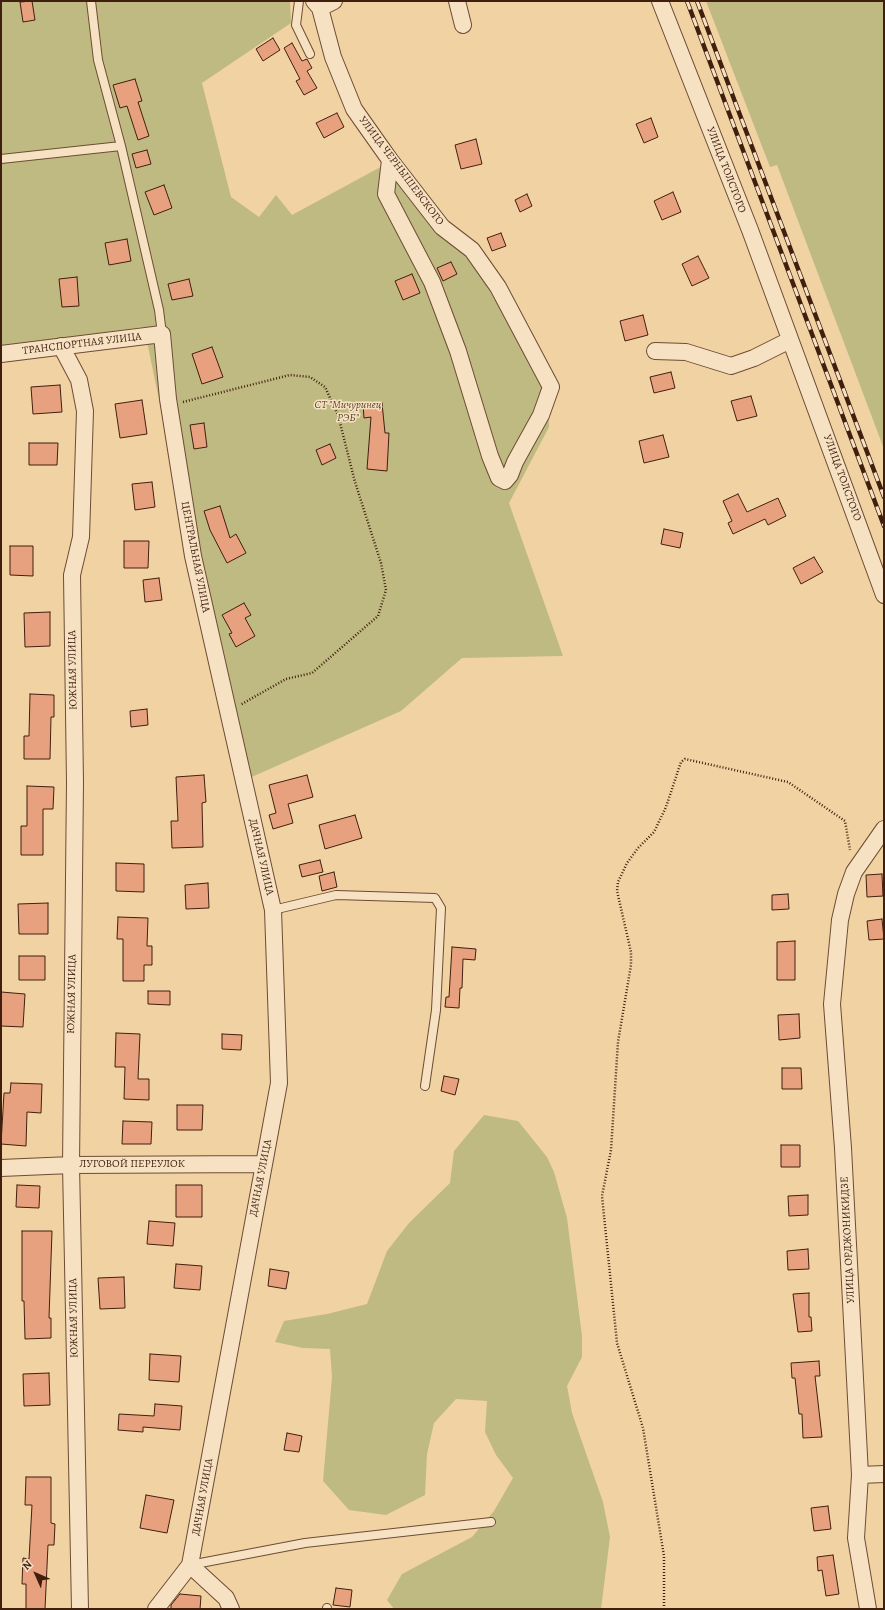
<!DOCTYPE html>
<html>
<head>
<meta charset="utf-8">
<style>
	body { margin:0 }
	#map { position:relative; width:885px; height:1610px; overflow:hidden; background:#f1d2a3; font-family:Alegreya,serif }
	canvas { display:block }
	.frame { position:absolute; inset:0; border:2px solid #411f0f; pointer-events:none }
	.north { position:absolute; left:16px; top:1554px; width:40px; height:40px; -webkit-text-stroke:3px #f6e2c3; paint-order:stroke; rotate:315deg; font-size:11px; font-weight:700; line-height:16px; text-align:center; color:#411f0f }
	.north::after { content:''; display:block; margin:auto; width:14px; height:18px; background:#411f0f; clip-path:polygon(50% 0,100% 100%,50% 72%,0 100%) }
</style>
</head>
<body>
<div id="map">
<canvas width="885" height="1610"></canvas>
<div class="frame"></div>
<div class="north">N</div>
</div>
<script>
const ctx = document.querySelector('canvas').getContext('2d');
ctx.lineJoin = 'round';
function paint(path, color) { ctx.fillStyle = color; ctx.fill(path, 'evenodd'); }
const shape = rows => new Path2D(rows.map(r => 'M' + r).join(''));
function trace(path, color, width, dash) { ctx.strokeStyle = color; ctx.lineWidth = width; ctx.lineCap = dash ? 'butt' : 'round'; ctx.setLineDash(dash || []); ctx.stroke(path); }
function write(font, color, halo, rows, align = 'center') {
  ctx.font = font + ' Alegreya,serif'; ctx.lineWidth = 3; ctx.setLineDash([]); ctx.textBaseline = 'middle'; ctx.strokeStyle = halo; ctx.fillStyle = color; for (const [text, x, y, turn = 0] of rows) {
    ctx.save(); ctx.translate(x, y); ctx.rotate((+turn || 0) * Math.PI / 180); ctx.textAlign = isNaN(turn) ? turn : align; if (halo) ctx.strokeText(text, 0, 0); ctx.fillText(text, 0, 0); ctx.restore();
  }
}
const green = shape([
	[1,1,290,1,291,23,202,83,231,197,259,217,276,195,292,215,388,163,470,258,548,388,549,427,509,503,563,656,462,658,401,711,238,783,144,327,1,346],
	[706,1,884,1,884,449,777,165,770,167],
	[484,1115,518,1121,547,1157,554,1172,567,1218,582,1336,582,1357,567,1386,572,1413,603,1502,610,1537,601,1609,394,1609,387,1600,402,1574,472,1537,494,1511,513,1478,496,1455,485,1432,487,1401,456,1399,434,1423,427,1454,425,1495,386,1515,349,1510,323,1481,332,1377,330,1349,303,1348,275,1342,284,1321,327,1314,367,1304,387,1251,409,1223,450,1183,454,1151]
]);
const building = shape([
	[32,1,35,20,23,22,20,2,32,1],
	[273,38,280,50,263,61,256,49,273,38],
	[292,43,302,61,307,59,312,68,307,71,317,88,304,95,296,81,300,79,284,48,292,43],
	[135,79,142,101,138,102,149,136,138,140,127,106,120,108,113,85,135,79],
	[337,113,344,127,324,138,316,123,337,113],
	[651,118,658,137,644,143,636,124,651,118],
	[476,139,482,164,461,169,455,145,476,139],
	[147,150,151,164,136,168,132,154,147,150],
	[164,185,172,208,154,215,145,192,164,185],
	[673,192,681,212,662,220,654,201,673,192],
	[527,194,532,206,520,212,515,200,527,194],
	[501,233,506,246,492,251,487,238,501,233],
	[127,239,131,261,109,265,105,243,127,239],
	[698,256,709,278,692,286,682,264,698,256],
	[451,262,457,274,443,281,437,268,451,262],
	[412,274,420,293,403,300,395,281,412,274],
	[77,277,79,306,62,307,59,279,77,277],
	[189,279,193,296,172,300,168,284,189,279],
	[643,315,648,335,625,341,620,321,643,315],
	[212,347,223,377,202,384,192,354,212,347],
	[671,372,675,388,654,393,650,377,671,372],
	[60,385,62,412,33,414,31,387,60,385],
	[751,396,757,416,737,421,731,401,751,396],
	[142,400,147,434,120,438,115,404,142,400],
	[382,403,385,433,389,433,387,471,367,469,371,417,364,418,363,404,382,403],
	[204,423,207,447,194,449,190,425,204,423],
	[663,435,669,457,644,463,639,441,663,435],
	[29,443,58,443,57,465,29,465,29,443],
	[330,444,336,458,322,465,316,450,330,444],
	[152,482,155,507,135,510,132,484,152,482],
	[738,494,747,512,778,498,786,516,768,525,765,519,733,534,728,523,732,521,723,501,738,494],
	[220,506,230,538,236,534,246,553,227,563,210,530,204,511,220,506],
	[664,529,683,533,680,548,661,544,664,529],
	[124,541,149,541,148,568,124,568,124,541],
	[10,546,33,546,33,576,10,575,10,546],
	[814,557,823,572,801,584,793,568,814,557],
	[159,578,162,600,145,602,143,580,159,578],
	[244,603,251,615,245,618,255,636,236,647,229,634,232,633,222,615,244,603],
	[50,612,50,646,25,647,24,613,50,612],
	[30,694,54,695,54,717,51,717,50,759,24,759,24,736,29,736,30,694],
	[147,709,148,725,131,727,130,711,147,709],
	[204,775,206,802,202,803,203,847,172,848,171,821,178,821,176,777,204,775],
	[307,775,313,797,288,804,293,823,273,829,269,815,276,813,269,785,307,775],
	[27,786,54,787,53,809,43,809,43,855,21,855,21,826,27,826,27,786],
	[355,815,362,838,325,849,319,825,355,815],
	[320,860,323,872,302,877,299,865,320,860],
	[116,863,144,864,144,892,116,891,116,863],
	[334,872,337,887,322,891,319,876,334,872],
	[882,874,883,896,867,897,866,875,882,874],
	[208,883,209,908,186,909,185,885,208,883],
	[788,894,789,909,772,910,772,895,788,894],
	[48,903,48,934,19,934,18,904,48,903],
	[118,917,148,918,147,946,152,946,152,965,144,965,144,981,123,981,123,939,117,939,118,917],
	[882,919,884,939,869,940,867,921,882,919],
	[795,941,795,980,777,980,777,942,795,941],
	[452,947,476,949,475,960,463,959,462,988,460,988,459,1008,445,1007,446,997,449,997,452,947],
	[19,956,45,956,45,980,19,980,19,956],
	[148,991,170,991,170,1005,148,1004,148,991],
	[1,992,25,994,23,1027,1,1026,1,992],
	[799,1014,800,1038,779,1040,778,1015,799,1014],
	[116,1033,140,1034,138,1079,149,1079,149,1100,124,1099,125,1067,115,1067,116,1033],
	[222,1034,242,1035,241,1050,222,1049,222,1034],
	[782,1068,801,1068,802,1089,782,1089,782,1068],
	[444,1076,459,1079,455,1095,441,1091,444,1076],
	[11,1083,42,1084,41,1113,27,1112,26,1146,1,1144,4,1093,10,1093,11,1083],
	[177,1105,203,1105,202,1130,177,1130,177,1105],
	[123,1121,152,1122,151,1144,122,1144,123,1121],
	[781,1145,800,1145,800,1167,781,1167,781,1145],
	[17,1185,40,1186,39,1208,16,1207,17,1185],
	[176,1185,202,1185,202,1217,176,1217,176,1185],
	[808,1195,808,1215,789,1216,788,1196,808,1195],
	[149,1221,175,1223,173,1246,147,1244,149,1221],
	[22,1231,52,1231,49,1318,51,1318,51,1338,25,1339,24,1301,22,1301,22,1231],
	[808,1249,809,1269,788,1270,787,1251,808,1249],
	[176,1264,202,1266,200,1290,174,1288,176,1264],
	[270,1269,289,1272,286,1289,268,1286,270,1269],
	[124,1277,125,1308,100,1309,98,1278,124,1277],
	[809,1293,809,1317,811,1317,812,1331,798,1332,793,1294,809,1293],
	[150,1354,181,1356,179,1382,149,1380,150,1354],
	[819,1361,820,1376,815,1376,822,1437,803,1438,802,1414,799,1414,795,1378,792,1378,791,1363,819,1361],
	[49,1373,50,1405,24,1406,23,1374,49,1373],
	[155,1404,182,1406,180,1430,143,1427,143,1432,118,1430,119,1414,154,1416,155,1404],
	[287,1433,302,1436,299,1452,284,1450,287,1433],
	[26,1477,51,1477,51,1523,55,1524,54,1545,48,1545,45,1609,26,1609,26,1584,22,1584,23,1558,29,1559,32,1505,25,1505,26,1477],
	[146,1495,174,1500,167,1533,140,1528,146,1495],
	[828,1506,831,1529,814,1531,811,1508,828,1506],
	[833,1555,839,1594,826,1596,822,1570,818,1571,817,1557,833,1555],
	[336,1588,352,1590,350,1607,333,1605,336,1588],
	[180,1594,201,1596,200,1609,171,1609,171,1605,180,1594]
]);
const path = shape([
	[183,402,290,375,310,377,325,387,338,415,355,482,381,563,386,590,378,616,312,673,286,679,240,705],
	[664,1609,664,1556,643,1428,617,1343,602,1196,611,1150,618,1042,631,965,631,952,617,891,618,882,627,863,638,848,654,832,666,807,681,762,685,759,788,782,845,821,850,850]
]);
const lane = shape([
	[91,1,98,60,121,146,159,310,162,334],
	[299,1,296,25,310,54],
	[1,159,121,146],
	[273,910,336,895,435,898,441,908,436,1010,425,1086],
	[190,1565,305,1543,491,1522],
	[327,1608,327,1609]
]);
const street = shape([
	[314,1,320,8,333,57,354,109,390,160,442,227,472,250,498,287,551,387,541,415,515,462,510,475,505,481,499,478,490,456,458,351,432,282,386,194,390,160],
	[457,1,463,25],
	[660,1,750,230,884,595],
	[320,8,334,1],
	[61,346,79,380,85,411,81,537,72,575,75,782,71,1165,80,1609],
	[655,351,686,352,731,366,754,358,790,340],
	[1,354,162,334,168,399,193,556,273,910,279,1083,190,1565,156,1609],
	[1,1168,71,1165,264,1164],
	[860,1475,884,1474],
	[190,1565,226,1598,231,1609],
	[868,1609,856,1538,860,1475,843,1148,832,1004,840,920,846,894,854,872,884,829]
]);
const rail = shape([
	[687,1,884,526],
	[697,1,884,497]
]);
const streetNames = [
	["УЛИЦА ТОЛСТОГО",726,170,69],
	["УЛИЦА ЧЕРНЫШЕВСКОГО",401,171,53],
	["ТРАНСПОРТНАЯ УЛИЦА",82,344,-7],
	["УЛИЦА ТОЛСТОГО",842,478,70],
	["ЦЕНТРАЛЬНАЯ УЛИЦА",195,557,79],
	["ЮЖНАЯ УЛИЦА",73,670,-91],
	["ДАЧНАЯ УЛИЦА",261,857,77],
	["ЮЖНАЯ УЛИЦА",72,994,-89],
	["ЛУГОВОЙ ПЕРЕУЛОК",132,1164],
	["ДАЧНАЯ УЛИЦА",261,1178,-79],
	["УЛИЦА ОРДЖОНИКИДЗЕ",848,1240,-93],
	["ЮЖНАЯ УЛИЦА",74,1318,-91],
	["ДАЧНАЯ УЛИЦА",203,1497,-80]
];
const parkNames = [
	["СТ \"Мичуринец",348,405],
	["РЭБ\"",348,418]
];
paint(green, '#bfba82');
paint(building, '#e8a17e');
trace(building, '#411f0f', 1);
trace(lane, '#6d4c34', 10);
trace(street, '#6d4c34', 18);
trace(path, '#411f0f', 2.5, [1, 2]);
trace(lane, '#f6e2c3', 8);
trace(street, '#f6e2c3', 16);
trace(rail, '#411f0f', 4.5);
trace(rail, '#f6e2c3', 3, [9]);
write('11px', '#411f0f', '#f6e2c3', streetNames);
write('italic 11px', '#60462c', '#f6e2c3', parkNames);
</script>
</body>
</html>
